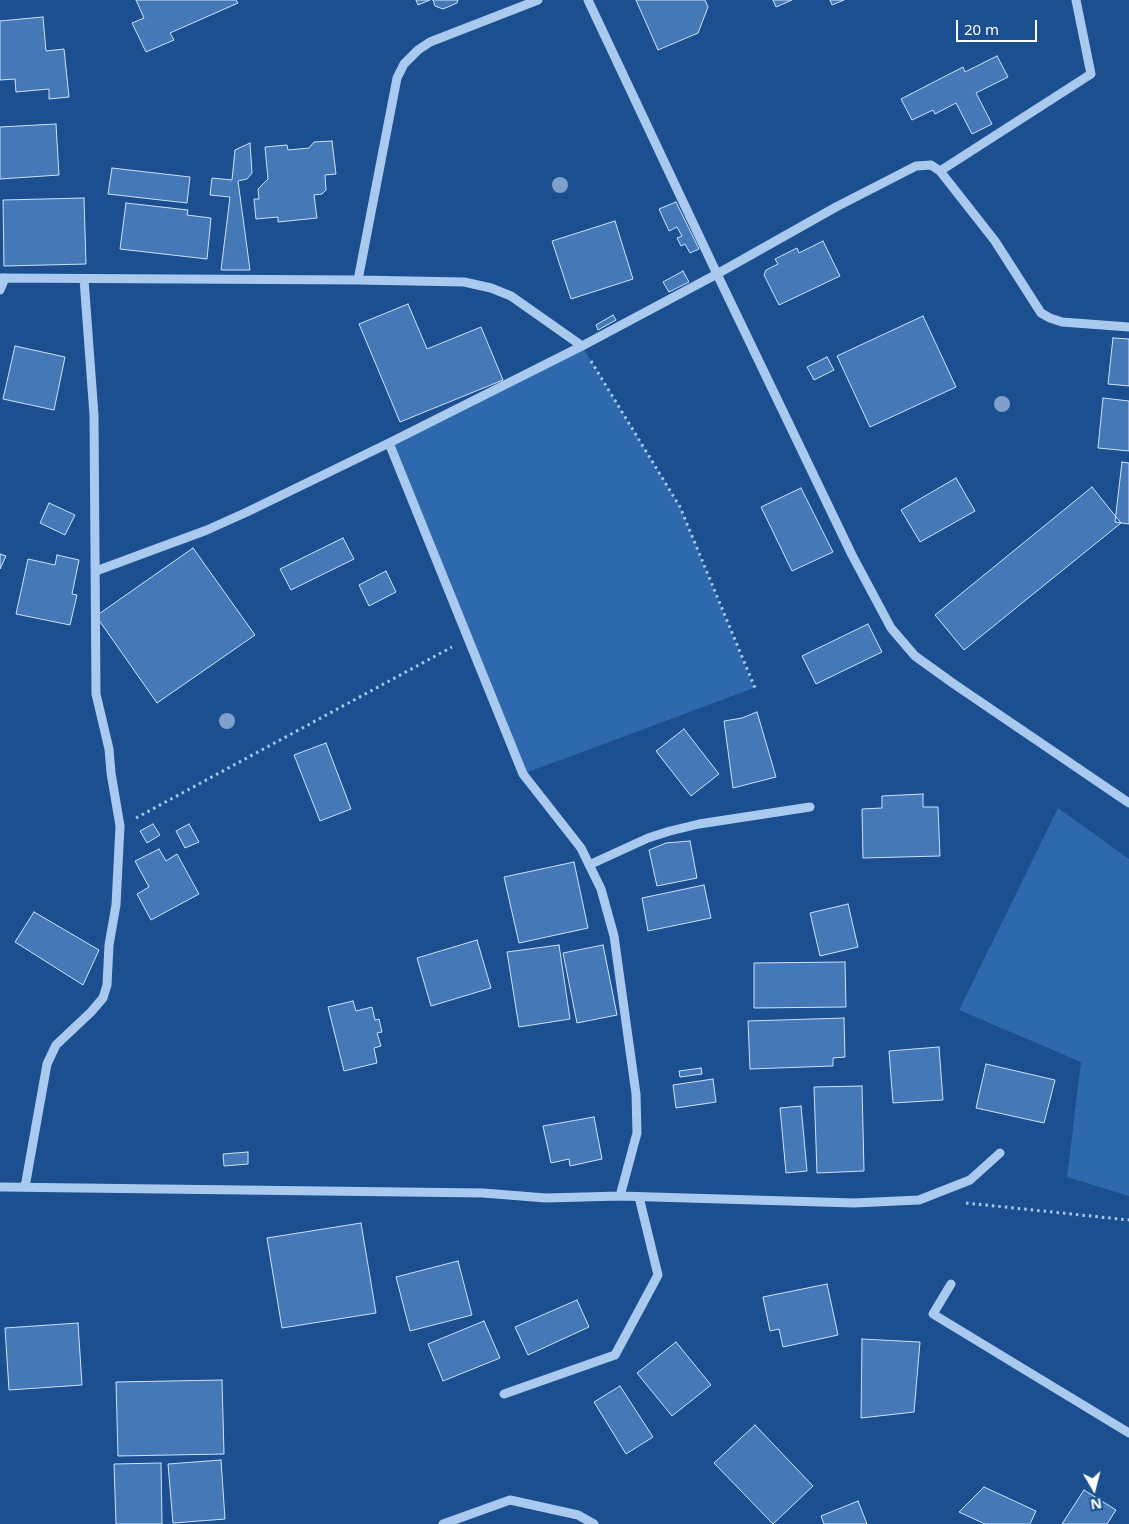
<!DOCTYPE html>
<html>
<head>
<meta charset="utf-8">
<style>
	body { margin:0 }
	#map { position:relative; width:1129px; height:1524px; overflow:hidden; background:#1b4f8f; font-family:"Noto Sans",sans-serif }
	canvas { display:block }
	.north { position:absolute; left:1069px; top:1464px; width:50px; height:50px; -webkit-text-stroke:4px #1b4f8f; paint-order:stroke; rotate:172deg; font-size:14px; font-weight:700; line-height:20px; text-align:center; color:#fff }
	.north::after { content:''; display:block; margin:auto; width:18px; height:22px; background:#fff; clip-path:polygon(50% 0,100% 100%,50% 72%,0 100%) }
	.scale { position:absolute; left:956px; top:20px; width:81px; height:22px; box-sizing:border-box; border:2px solid #fff; border-top:0; padding-left:6px; font-size:15px; line-height:18px; white-space:nowrap; color:#fff; -webkit-text-stroke:4px #1b4f8f; paint-order:stroke }
</style>
</head>
<body>
<div id="map">
<canvas width="1129" height="1524"></canvas>
<div class="north">N</div>
<div class="scale">20 m</div>
</div>
<script>
const ctx = document.querySelector('canvas').getContext('2d');
ctx.lineJoin = 'round';
function paint(path, color) { ctx.fillStyle = color; ctx.fill(path, 'evenodd'); }
const shape = rows => new Path2D(rows.map(r => 'M' + r).join(''));
function trace(path, color, width, dash) { ctx.strokeStyle = color; ctx.lineWidth = width; ctx.lineCap = dash ? 'butt' : 'round'; ctx.setLineDash(dash || []); ctx.stroke(path); }
const green = shape([
	[582,346,680,507,754,688,523,774,389,443],
	[1058,808,1129,859,1129,1196,1067,1177,1081,1062,959,1010]
]);
const building = shape([
	[136,0,236,0,238,3,170,33,174,40,146,52,132,23,144,18,136,0],
	[416,0,430,0,418,5,416,0],
	[433,0,458,0,457,3,443,9,435,6,433,0],
	[636,0,705,0,708,7,698,33,658,50,636,0],
	[773,0,792,0,776,7,773,0],
	[830,0,844,0,832,5,830,0],
	[43,17,46,51,64,49,69,97,49,99,49,89,16,92,15,79,0,80,0,21,43,17],
	[997,56,1008,77,976,93,992,124,972,134,956,103,935,114,933,110,912,120,901,99,963,67,965,72,997,56],
	[56,124,59,175,0,179,0,127,56,124],
	[332,141,336,174,325,175,326,190,322,194,314,195,317,218,278,222,278,217,256,219,254,199,259,199,258,189,268,179,265,147,287,145,288,150,309,148,314,142,332,141],
	[250,143,252,173,247,179,238,181,250,270,221,270,230,197,210,195,212,178,232,180,235,150,250,143],
	[112,168,190,177,187,203,108,194,112,168],
	[84,198,86,264,4,266,3,200,84,198],
	[676,202,699,249,690,253,685,244,681,246,677,238,682,236,677,227,669,231,659,209,676,202],
	[126,203,188,210,187,215,211,218,207,259,120,249,126,203],
	[615,221,633,279,571,299,552,241,615,221],
	[823,241,840,276,779,305,764,275,766,270,778,264,775,259,797,248,799,253,823,241],
	[683,271,689,282,669,292,663,282,683,271],
	[408,304,427,349,481,327,503,380,400,422,359,324,408,304],
	[613,315,616,320,598,330,596,325,613,315],
	[923,316,956,387,870,427,837,356,923,316],
	[1113,338,1129,339,1129,386,1108,384,1113,338],
	[15,346,65,357,54,410,3,399,15,346],
	[827,357,834,370,814,380,807,367,827,357],
	[1103,398,1129,401,1129,451,1098,448,1103,398],
	[1122,462,1129,463,1129,524,1115,522,1122,462],
	[956,478,975,511,920,542,901,510,956,478],
	[1092,487,1121,523,964,650,935,615,1092,487],
	[801,488,833,552,792,571,761,507,801,488],
	[49,503,75,515,65,535,40,523,49,503],
	[343,538,354,559,291,590,280,569,343,538],
	[193,548,255,635,157,703,96,616,193,548],
	[0,554,6,556,0,569,0,554],
	[57,555,79,560,72,594,77,595,70,625,16,614,28,559,55,565,57,555],
	[386,571,396,592,369,606,359,585,386,571],
	[868,624,882,652,816,684,802,656,868,624],
	[757,712,776,777,733,788,724,721,742,718,757,712],
	[684,729,719,774,691,796,656,751,684,729],
	[326,743,351,809,320,821,294,755,326,743],
	[923,794,923,807,938,807,940,856,863,858,862,809,882,808,882,796,923,794],
	[153,824,160,835,147,843,140,831,153,824],
	[189,824,199,842,185,848,176,831,189,824],
	[690,841,697,878,657,886,649,850,666,843,690,841],
	[159,849,166,861,177,854,199,894,151,920,137,894,149,887,135,861,159,849],
	[574,862,588,928,519,943,504,877,574,862],
	[704,885,711,918,648,931,642,898,704,885],
	[848,904,858,947,820,956,810,913,848,904],
	[34,912,99,950,83,985,15,942,34,912],
	[477,940,491,988,431,1006,417,958,477,940],
	[559,945,570,1019,519,1027,507,952,559,945],
	[603,945,617,1015,577,1023,563,953,603,945],
	[845,962,846,1007,754,1008,754,963,845,962],
	[353,1001,356,1011,372,1007,375,1020,379,1019,382,1032,377,1033,381,1046,374,1048,377,1063,344,1071,328,1007,353,1001],
	[844,1018,845,1057,833,1058,833,1066,750,1069,748,1021,844,1018],
	[939,1047,943,1100,893,1103,889,1051,939,1047],
	[986,1064,1055,1080,1044,1123,976,1108,986,1064],
	[701,1068,702,1074,680,1077,679,1071,701,1068],
	[713,1079,716,1102,676,1108,673,1085,713,1079],
	[862,1086,864,1171,817,1173,814,1087,862,1086],
	[801,1106,807,1171,786,1173,780,1108,801,1106],
	[594,1117,602,1159,570,1166,569,1159,551,1163,543,1126,594,1117],
	[248,1152,248,1164,224,1166,223,1154,248,1152],
	[361,1223,376,1313,282,1328,267,1238,361,1223],
	[458,1261,472,1315,410,1331,396,1277,458,1261],
	[827,1284,838,1335,783,1347,779,1329,770,1331,763,1297,827,1284],
	[577,1300,589,1327,528,1355,515,1327,577,1300],
	[484,1321,500,1358,443,1381,428,1344,484,1321],
	[78,1323,82,1385,9,1390,5,1328,78,1323],
	[862,1339,920,1342,914,1412,861,1418,862,1339],
	[676,1342,711,1385,672,1416,637,1373,676,1342],
	[222,1380,224,1454,118,1456,116,1382,222,1380],
	[620,1386,653,1437,626,1454,594,1402,620,1386],
	[755,1425,813,1486,773,1524,714,1463,755,1425],
	[221,1460,225,1519,173,1523,168,1464,221,1460],
	[161,1463,162,1524,116,1524,114,1464,161,1463],
	[984,1487,1036,1511,1030,1524,985,1524,959,1512,984,1487],
	[1084,1490,1116,1510,1107,1524,1062,1524,1084,1490],
	[858,1501,867,1524,824,1524,821,1516,858,1501]
]);
const path = shape([
	[591,361,680,507,755,688],
	[136,818,452,647],
	[966,1203,1129,1220]
]);
const minor = shape([
	[538,0,430,42,418,50,404,64,397,78,358,280,464,282,491,288,511,296,582,346],
	[588,0,717,274,852,555,891,628,915,656,954,684,1129,803],
	[940,171,1091,74,1076,0],
	[0,278,358,280],
	[0,290,5,278],
	[389,443,523,774,581,848,601,889,614,936,636,1094,637,1133,620,1196],
	[96,571,207,530,247,512,389,443,582,346,717,274,836,207,916,166,931,165,940,171,995,241,1041,313,1050,318,1062,322,1129,327],
	[589,865,648,838,670,831,699,824,810,807],
	[0,1187,483,1193,546,1198,620,1196,854,1203,919,1200,970,1180,1000,1153],
	[25,1187,47,1064,56,1045,91,1012,103,998,107,985,109,945,116,905,120,826,111,773,109,749,96,694,94,415,84,279],
	[951,1284,933,1314,1129,1433],
	[504,1394,615,1355,658,1275,639,1197],
	[443,1524,510,1500,578,1515,594,1524]
]);
const trees = [
	[560,185],
	[1002,404],
	[227,721]
];
paint(green, '#2e69ad');
paint(building, '#4478b7');
trace(building, '#cfe3fa', 1);
trace(path, '#a9c9ee', 3, [2.5, 4]);
trace(minor, '#a9c9ee', 9);
ctx.fillStyle = '#7ea0ca';
for (const [x, y] of trees) { ctx.beginPath(); ctx.arc(x, y, 8, 0, 2 * Math.PI); ctx.fill(); }
</script>
</body>
</html>
